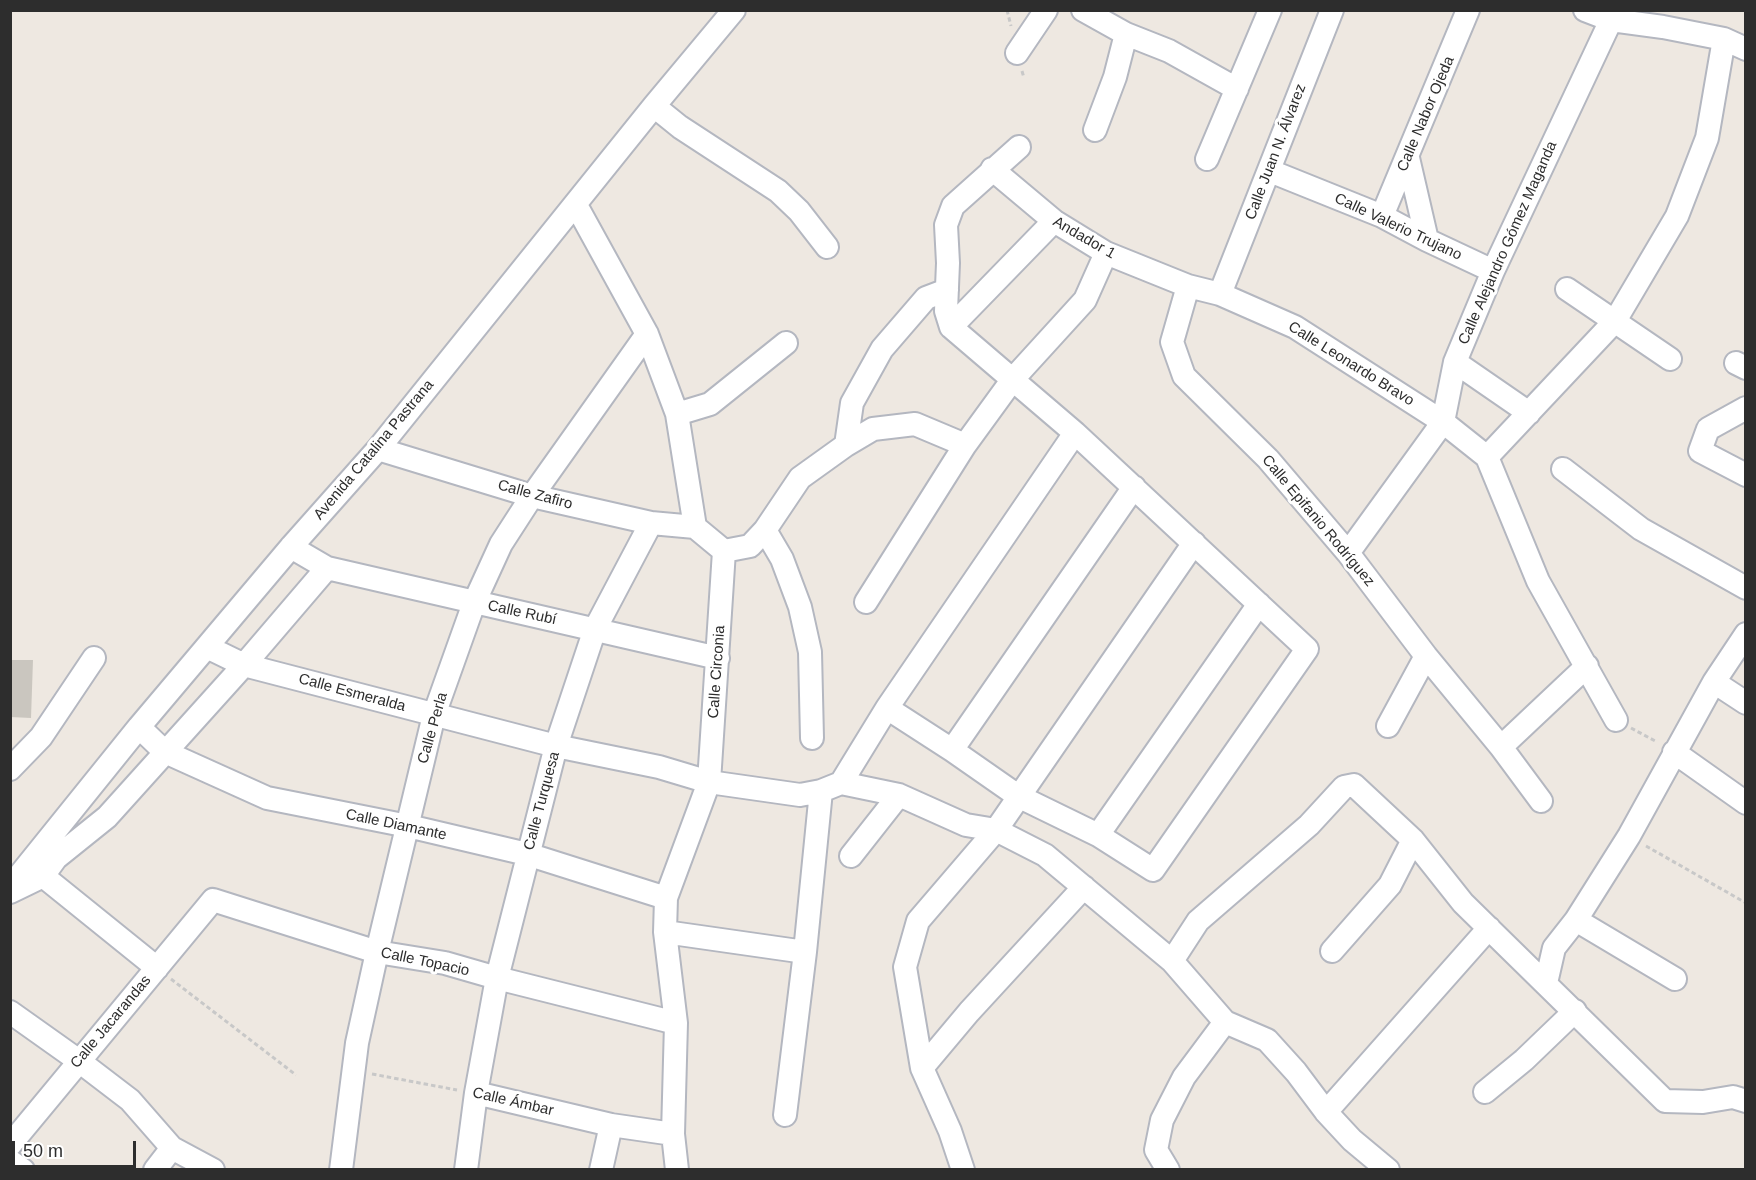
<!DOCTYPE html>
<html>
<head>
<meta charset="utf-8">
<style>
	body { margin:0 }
	#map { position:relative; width:1756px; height:1180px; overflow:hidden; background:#eee8e1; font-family:Helvetica,sans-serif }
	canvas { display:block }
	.frame { position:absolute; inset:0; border:12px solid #2d2d2d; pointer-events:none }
	.scale { position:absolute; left:12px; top:1141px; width:124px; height:27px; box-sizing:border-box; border:3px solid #2d2d2d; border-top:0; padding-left:8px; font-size:18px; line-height:21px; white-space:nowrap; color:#2d2d2d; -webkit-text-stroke:4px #fff; paint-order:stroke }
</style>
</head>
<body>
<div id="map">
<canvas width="1756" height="1180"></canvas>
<div class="frame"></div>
<div class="scale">50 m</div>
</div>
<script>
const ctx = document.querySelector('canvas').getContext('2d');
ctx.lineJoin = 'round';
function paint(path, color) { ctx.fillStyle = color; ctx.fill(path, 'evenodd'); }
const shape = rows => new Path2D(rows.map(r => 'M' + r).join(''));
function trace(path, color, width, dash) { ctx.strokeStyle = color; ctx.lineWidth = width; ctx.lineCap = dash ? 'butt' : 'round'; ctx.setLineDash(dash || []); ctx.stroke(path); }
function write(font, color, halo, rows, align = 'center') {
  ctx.font = font + ' Helvetica,sans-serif'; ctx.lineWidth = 6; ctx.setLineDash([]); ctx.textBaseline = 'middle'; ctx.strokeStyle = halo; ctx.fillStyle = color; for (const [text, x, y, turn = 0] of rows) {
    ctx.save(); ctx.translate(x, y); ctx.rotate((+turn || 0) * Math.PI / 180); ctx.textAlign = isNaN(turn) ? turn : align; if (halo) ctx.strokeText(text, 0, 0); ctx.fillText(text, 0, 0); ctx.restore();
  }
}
const building = shape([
	[10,660,33,660,31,718,10,717]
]);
const path = shape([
	[1007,10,1011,26],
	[1022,71,1024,78],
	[1631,728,1657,742],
	[1646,846,1746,903],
	[171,979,296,1075],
	[372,1074,457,1090]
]);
const minor = shape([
	[1083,10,1126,34,1169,51,1237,89],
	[1585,10,1611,20,1663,27,1724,39,1746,49],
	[1017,53,1046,10],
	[654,106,680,127,778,191,799,211,827,247],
	[1095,130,1115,77,1126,34],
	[1408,158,1427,240],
	[1207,159,1270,10],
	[992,169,1054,221,1106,253,1188,286,1220,294,1295,327,1443,422,1487,457,1538,581,1616,720],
	[1270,171,1382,216,1427,240,1493,271],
	[576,205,647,334,677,414,695,527,724,551,709,782,666,898,665,932,676,1023,673,1134,677,1170],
	[1382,216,1468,10],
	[1188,286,1172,342,1184,376,1268,459,1348,553,1426,656,1501,747,1541,801],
	[1567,289,1670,359],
	[1220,294,1332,10],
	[951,327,1054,221],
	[1455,362,1529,413],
	[1736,363,1746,368],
	[1746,408,1708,429,1700,451,1746,475],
	[677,414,710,404,786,343],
	[846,445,852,403,882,349,926,298,947,290],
	[378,449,532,496,651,523,695,527],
	[1487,457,1615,321,1677,216,1707,138,1724,39],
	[1563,469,1641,529,1746,588],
	[765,530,782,559,800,607,810,652,812,738],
	[724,551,750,546,765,530,800,478,846,445,873,429,915,424,965,445],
	[1348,553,1443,422,1455,362,1493,271,1611,20],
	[327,568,718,658],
	[866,602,965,445,1013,379,1085,300,1106,253],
	[1746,634,1714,682,1746,703],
	[207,647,244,665,556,746,659,767,709,782,800,795,821,791,841,783,899,795,966,825,996,830,1045,855,1172,961,1225,1022,1267,1040,1296,1072,1326,1112,1352,1140,1388,1170],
	[887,708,952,750,1018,796,1098,835,1153,870,1307,649,1075,433,951,327,946,311,948,263,946,225,953,206,1019,147],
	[1388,726,1426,656],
	[139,727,165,752,267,798,408,826,527,854,666,898],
	[1501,747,1587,666],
	[952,750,1134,487],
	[1674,752,1746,803],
	[10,769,41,737,94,658],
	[841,783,887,708,1075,433],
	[1098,835,1259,604],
	[851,856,899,795],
	[43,876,157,968],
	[10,887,139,727,291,547,378,449,654,106,734,10],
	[10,892,43,876,56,858,107,817,244,665,327,568,291,547],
	[1576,920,1675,979],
	[665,932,805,952],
	[1332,951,1390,885,1413,840],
	[1172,961,1198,921,1309,825,1344,787,1354,785,1413,840,1463,903,1665,1101,1703,1102,1733,1097,1746,1101],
	[1546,983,1554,948,1576,920,1629,836,1714,682],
	[10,1012,79,1061,130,1100,172,1148,213,1170],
	[922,1068,969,1012,1084,887],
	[1485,1092,1524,1060,1575,1011],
	[476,1093,611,1125,673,1134],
	[1326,1112,1489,928],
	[785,1115,805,952,821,791],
	[10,1145,213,900,377,952,445,963,497,978,676,1023],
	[10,1161,23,1170],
	[155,1170,172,1148],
	[341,1170,357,1043,377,952,434,715,474,603,501,544,532,496,647,334],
	[466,1170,476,1093,497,978,556,746,595,629,651,523],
	[601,1170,611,1125],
	[963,1170,950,1131,922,1068,905,967,918,921,996,830,1194,543],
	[1168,1170,1156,1150,1162,1120,1184,1077,1225,1022]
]);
const streetNames = [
	["Calle Nabor Ojeda",1426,114,-67],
	["Calle Juan N. Álvarez",1276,152,-69],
	["Calle Valerio Trujano",1398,227,25],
	["Andador 1",1084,238,30],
	["Calle Alejandro Gómez Maganda",1508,243,-66],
	["Calle Leonardo Bravo",1351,364,32],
	["Avenida Catalina Pastrana",374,450,-50],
	["Calle Zafiro",535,495,15],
	["Calle Epifanio Rodríguez",1318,521,50],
	["Calle Rubí",522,613,12],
	["Calle Circonia",717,672,-86],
	["Calle Esmeralda",352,693,15],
	["Calle Perla",433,728,-74],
	["Calle Turquesa",542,801,-75],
	["Calle Diamante",396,825,12],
	["Calle Topacio",425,962,12],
	["Calle Jacarandas",111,1022,-50],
	["Calle Ámbar",513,1102,13]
];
paint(building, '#cac6bf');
trace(minor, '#b4b7c0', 26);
trace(path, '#c8c8c8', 3, [4.5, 3]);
trace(minor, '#fff', 22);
write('15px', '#2d2d2d', '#fff', streetNames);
</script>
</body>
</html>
